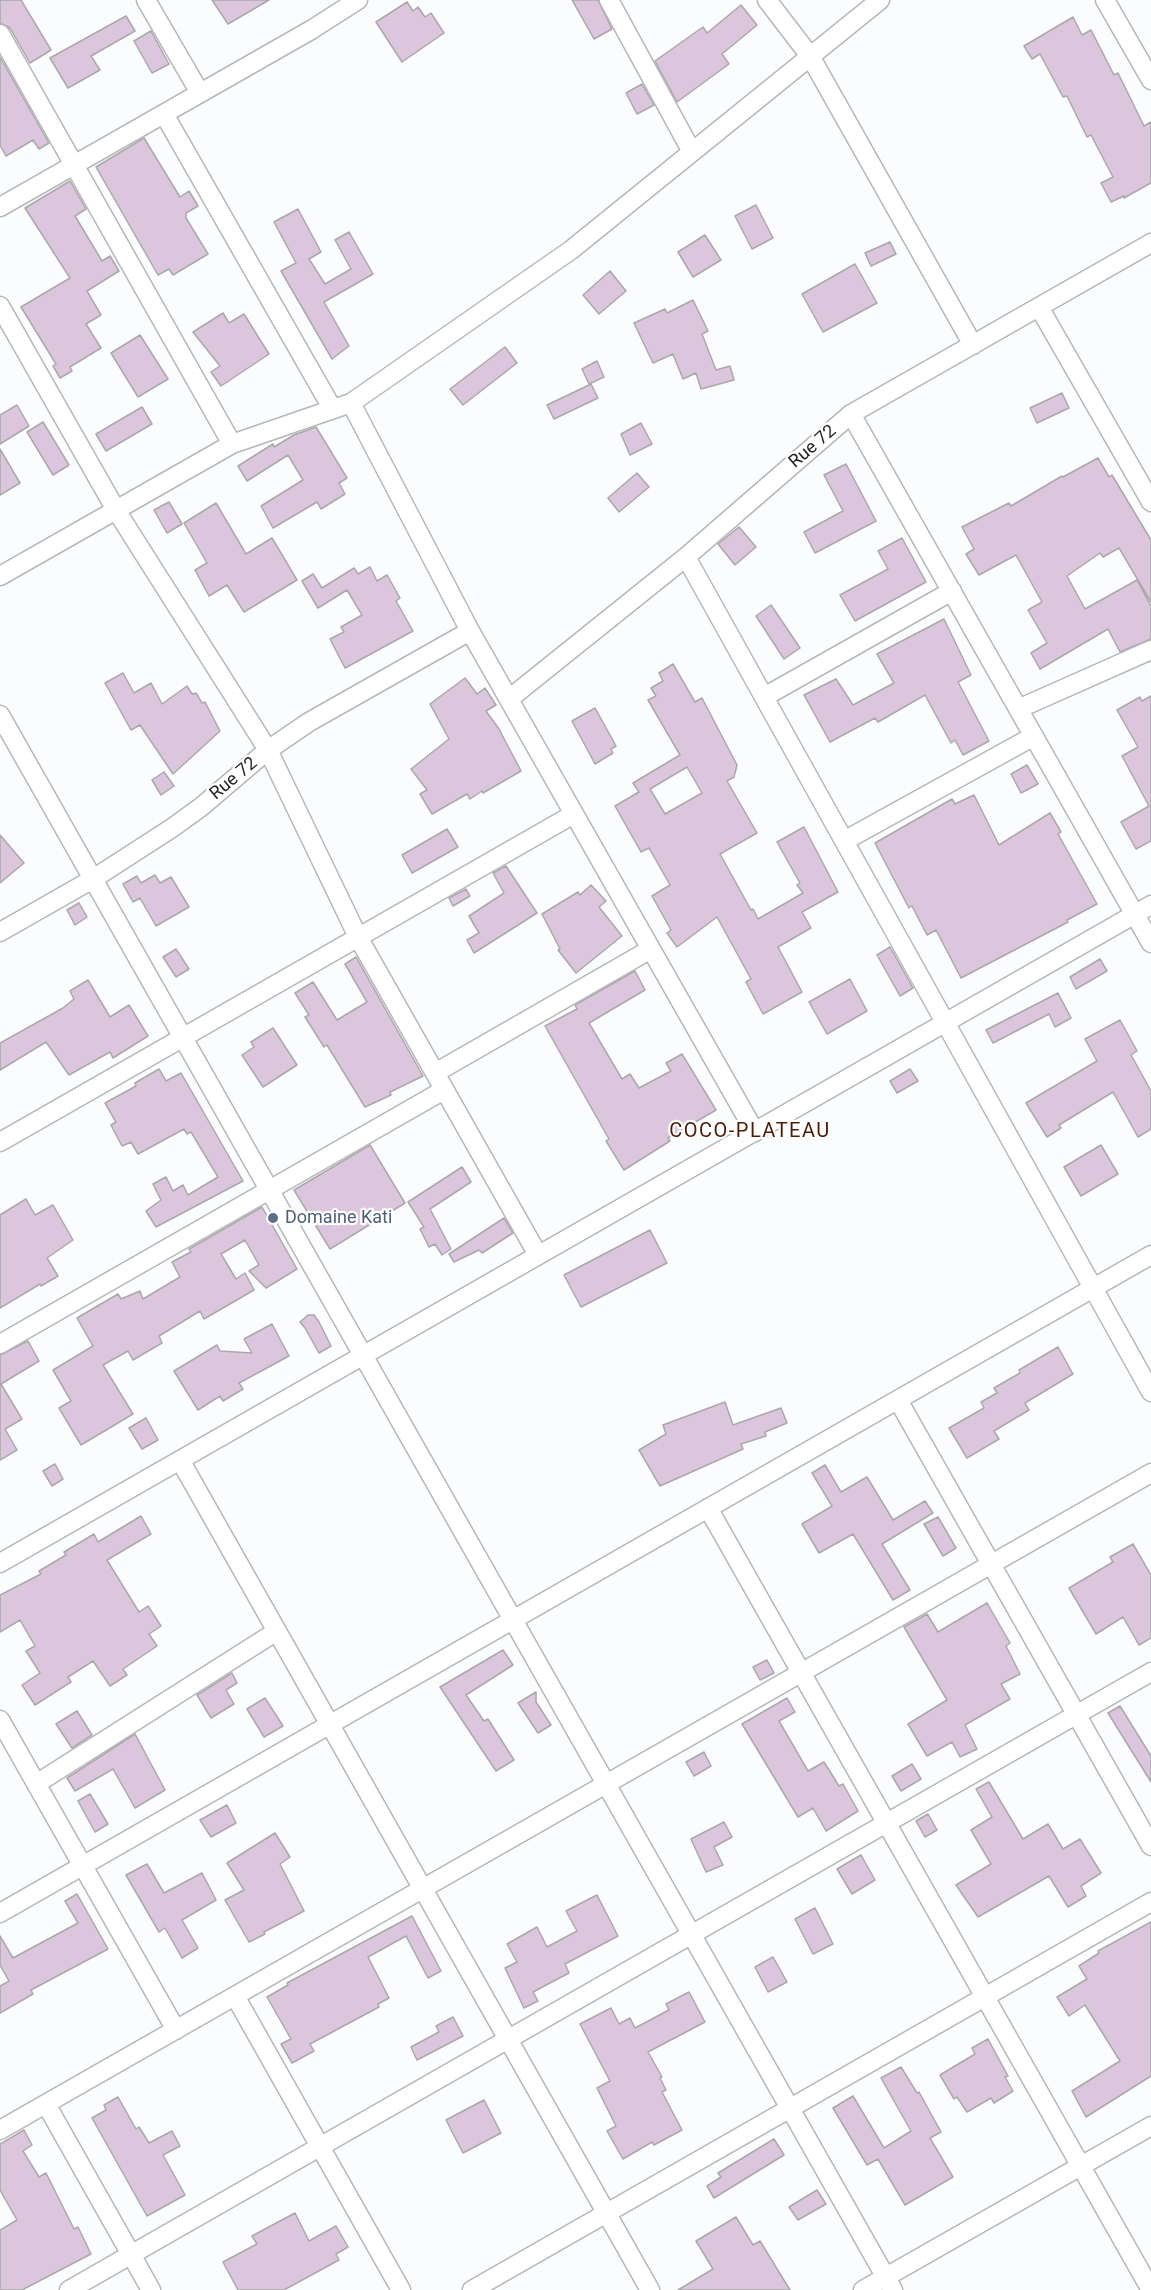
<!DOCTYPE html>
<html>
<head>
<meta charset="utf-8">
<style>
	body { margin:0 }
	canvas { display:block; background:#fafcfe }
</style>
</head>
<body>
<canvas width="1151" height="2290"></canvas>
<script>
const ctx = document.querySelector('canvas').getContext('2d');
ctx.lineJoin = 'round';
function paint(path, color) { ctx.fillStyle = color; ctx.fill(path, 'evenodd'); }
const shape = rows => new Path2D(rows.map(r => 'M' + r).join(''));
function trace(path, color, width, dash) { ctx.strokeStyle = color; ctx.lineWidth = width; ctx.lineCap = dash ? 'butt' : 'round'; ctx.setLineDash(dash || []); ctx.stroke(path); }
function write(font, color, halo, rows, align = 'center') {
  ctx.font = font + ' Roboto,sans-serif'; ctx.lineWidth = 4.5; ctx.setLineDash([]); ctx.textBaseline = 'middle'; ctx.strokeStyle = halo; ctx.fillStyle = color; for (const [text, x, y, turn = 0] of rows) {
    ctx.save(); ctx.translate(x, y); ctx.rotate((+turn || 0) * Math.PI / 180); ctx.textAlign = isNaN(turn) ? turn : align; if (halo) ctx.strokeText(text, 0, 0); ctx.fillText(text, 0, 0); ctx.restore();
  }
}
const building = shape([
	[0,0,21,0,51,50,30,63,10,28,0,23,0,0],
	[212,0,269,0,228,24,212,0],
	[572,0,598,0,612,29,594,39,572,0],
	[407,2,413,11,418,7,425,17,431,13,444,33,402,62,376,22,407,2],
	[741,5,757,25,722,54,729,64,677,102,655,61,703,27,707,33,741,5],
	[126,16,135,31,91,56,100,70,68,88,50,58,126,16],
	[1073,17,1082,35,1091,30,1114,75,1118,73,1144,126,1151,122,1151,183,1124,198,1124,196,1111,202,1101,183,1113,177,1091,135,1087,137,1067,96,1063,97,1040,54,1032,59,1024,46,1073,17],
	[151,31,169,64,152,73,134,41,151,31],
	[0,57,49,143,39,149,33,140,6,156,0,145,0,57],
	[642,84,654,105,637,114,626,93,642,84],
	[144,138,180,197,189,191,198,206,186,213,186,218,208,254,173,275,169,269,158,275,96,167,144,138],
	[70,181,86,209,75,216,102,261,110,256,119,271,87,291,101,315,86,324,101,348,70,367,72,371,60,378,53,366,56,364,21,307,70,278,25,208,70,181],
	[756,205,773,238,752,249,735,216,756,205],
	[298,209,321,252,309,259,325,284,351,269,335,240,349,232,373,274,324,302,349,346,332,359,281,271,296,263,274,222,298,209],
	[705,235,721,260,693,277,678,252,705,235],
	[890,242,896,254,871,266,865,253,890,242],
	[855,264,877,303,823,332,802,294,855,264],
	[610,271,626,291,599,314,583,295,610,271],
	[693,300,708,331,702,334,716,370,730,366,734,380,701,389,696,373,683,379,673,354,653,363,634,323,665,309,667,313,693,300],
	[223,313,229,323,244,314,269,354,221,386,211,372,220,366,193,332,223,313],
	[140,335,168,379,138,397,111,353,140,335],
	[505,347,517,363,463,405,450,389,505,347],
	[597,361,604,377,589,384,582,369,597,361],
	[591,384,598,398,554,419,547,405,591,384],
	[1062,393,1069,408,1037,423,1030,408,1062,393],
	[17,405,29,426,0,444,0,415,17,405],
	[142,407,152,424,106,451,96,434,142,407],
	[43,422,69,465,53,475,27,432,43,422],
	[641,423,652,444,630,455,621,434,641,423],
	[316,427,347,478,339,483,345,494,321,509,317,502,273,528,261,506,303,480,288,455,247,481,238,466,273,444,274,447,294,435,316,427],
	[0,449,20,483,0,495,0,449],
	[1098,458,1109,477,1112,475,1151,540,1151,602,1119,548,1103,557,1100,553,1067,576,1085,609,1137,580,1151,606,1151,639,1120,652,1108,629,1040,669,1031,653,1047,643,1028,610,1042,602,1016,555,979,575,966,554,974,549,962,527,1009,503,1011,506,1062,476,1063,477,1098,458],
	[846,464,876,521,815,553,804,532,843,511,824,475,846,464],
	[637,473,649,487,619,512,608,498,637,473],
	[169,502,182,524,167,533,154,510,169,502],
	[216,503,246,554,272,538,297,580,244,612,227,585,209,596,195,570,207,563,184,523,216,503],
	[739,527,756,547,735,565,718,544,739,527],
	[902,538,926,582,855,621,840,595,888,569,878,551,902,538],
	[370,567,377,581,387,575,400,598,396,601,413,631,345,668,330,639,344,632,341,627,362,615,347,590,318,608,302,581,313,574,322,588,354,568,358,574,370,567],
	[771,605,800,648,784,659,756,616,771,605],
	[944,619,971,675,958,682,989,741,963,755,955,740,951,743,925,695,878,722,875,718,830,742,804,695,836,679,853,705,894,683,877,654,944,619],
	[673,664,695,702,702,698,737,765,734,777,727,781,757,833,720,854,751,910,753,909,758,919,803,893,797,885,800,883,777,842,804,827,838,892,802,912,811,928,778,947,802,992,763,1014,746,982,751,979,717,917,677,947,667,933,671,930,652,896,670,885,649,848,641,852,615,806,639,792,633,783,680,755,648,700,656,696,651,688,663,681,659,673,673,664],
	[687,767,702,793,665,814,650,789,687,767],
	[123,673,134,693,151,683,162,704,187,686,192,694,196,693,202,703,205,702,220,731,173,774,140,725,131,730,105,683,123,673],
	[465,678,477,694,485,688,496,705,486,711,499,729,521,771,483,793,482,791,470,799,467,794,432,814,420,794,427,790,411,769,449,739,430,704,465,678],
	[1151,696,1151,841,1136,849,1121,822,1149,806,1122,756,1138,747,1117,710,1140,697,1142,701,1151,696],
	[595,708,616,746,611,749,613,753,595,764,572,721,595,708],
	[1027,765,1038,784,1021,793,1011,774,1027,765],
	[164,772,174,786,161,795,152,780,164,772],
	[974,795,999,845,1050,813,1061,832,1058,834,1097,904,1067,920,1068,922,961,978,936,930,927,935,912,906,909,908,875,843,952,799,955,804,974,795],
	[447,829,458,847,412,873,402,855,447,829],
	[0,835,24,863,0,883,0,835],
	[506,866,537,913,474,953,467,940,479,933,469,916,504,893,493,873,506,866],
	[155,875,160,883,171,877,189,907,156,926,140,898,133,902,123,884,137,876,141,883,155,875],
	[591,885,606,901,599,907,622,936,576,973,558,950,560,949,542,914,578,892,580,895,591,885],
	[466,889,470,896,453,906,449,898,466,889],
	[79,903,87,917,75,925,67,910,79,903],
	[890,947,913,988,900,996,877,955,890,947],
	[176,949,189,969,176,977,163,957,176,949],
	[356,957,423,1076,390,1092,391,1095,365,1107,327,1045,324,1047,305,1017,309,1015,295,993,313,982,337,1020,367,1002,345,964,356,957],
	[1100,959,1107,971,1076,989,1070,977,1100,959],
	[635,971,645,990,589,1023,622,1079,630,1074,639,1088,671,1071,666,1063,682,1054,716,1110,668,1138,670,1141,624,1170,606,1141,609,1139,545,1026,577,1009,575,1005,635,971],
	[850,979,867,1011,827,1034,809,1002,850,979],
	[88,980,110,1017,129,1005,148,1036,113,1058,110,1052,69,1075,46,1042,0,1070,0,1043,63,1008,74,999,70,991,88,980],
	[1058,993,1071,1018,1055,1027,1049,1014,993,1043,986,1030,1058,993],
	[1120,1020,1137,1051,1131,1055,1151,1091,1151,1129,1138,1137,1113,1092,1059,1125,1061,1128,1047,1137,1026,1103,1097,1061,1085,1039,1120,1020],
	[273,1028,297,1065,263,1087,242,1055,254,1047,251,1042,273,1028],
	[159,1069,166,1081,181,1073,243,1181,156,1227,146,1211,161,1200,153,1184,166,1177,173,1191,183,1185,188,1195,218,1177,191,1132,187,1134,184,1129,138,1154,131,1142,122,1146,111,1125,116,1122,105,1103,136,1086,135,1083,159,1069],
	[910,1069,918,1081,897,1093,890,1081,910,1069],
	[370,1145,405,1203,330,1249,294,1190,370,1145],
	[1101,1145,1118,1174,1081,1196,1064,1167,1101,1145],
	[462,1167,471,1182,430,1209,451,1249,442,1255,435,1244,429,1247,420,1229,424,1227,408,1202,462,1167],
	[26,1199,35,1215,53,1205,73,1240,47,1258,58,1276,41,1286,40,1284,0,1308,0,1215,26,1199],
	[262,1207,297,1269,266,1288,249,1271,259,1265,245,1240,221,1254,236,1279,245,1273,254,1290,204,1319,200,1311,159,1336,162,1343,133,1360,128,1351,103,1365,133,1414,81,1445,59,1408,71,1401,53,1370,93,1346,77,1318,118,1294,121,1299,140,1291,143,1299,180,1277,172,1262,191,1252,189,1249,262,1207],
	[504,1218,513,1233,482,1253,479,1250,454,1262,449,1254,504,1218],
	[650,1230,667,1263,581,1307,564,1275,650,1230],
	[308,1315,314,1315,319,1322,331,1346,319,1353,305,1328,300,1322,308,1315],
	[272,1324,289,1356,239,1383,243,1389,223,1401,220,1396,198,1410,174,1371,217,1345,220,1351,252,1353,244,1339,272,1324],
	[28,1341,39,1361,1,1384,22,1419,5,1429,17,1450,0,1460,0,1355,28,1341],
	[1058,1347,1073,1374,1025,1403,1029,1410,994,1431,999,1439,967,1458,949,1428,984,1408,981,1402,997,1393,994,1388,1020,1373,1019,1370,1058,1347],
	[725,1402,733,1425,781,1408,787,1423,765,1432,766,1436,741,1444,743,1449,660,1486,639,1450,666,1434,663,1425,725,1402],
	[146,1418,158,1440,142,1449,129,1428,146,1418],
	[55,1464,63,1479,52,1486,43,1471,55,1464],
	[825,1465,841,1492,867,1477,893,1520,925,1501,933,1513,882,1544,910,1590,893,1600,853,1534,819,1553,802,1524,832,1506,812,1473,825,1465],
	[141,1516,151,1534,107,1560,139,1612,148,1606,161,1626,149,1634,157,1646,123,1669,127,1675,110,1686,93,1661,68,1677,71,1682,35,1705,22,1685,40,1673,26,1651,35,1646,20,1620,0,1632,0,1595,41,1574,39,1571,66,1555,64,1552,94,1534,98,1542,141,1516],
	[938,1517,956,1548,943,1556,924,1524,938,1517],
	[1133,1544,1151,1575,1151,1638,1139,1645,1123,1617,1096,1634,1069,1588,1113,1562,1110,1557,1133,1544],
	[987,1603,1010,1643,1006,1646,1020,1674,1001,1684,1010,1699,965,1725,977,1749,960,1757,952,1742,927,1756,908,1724,947,1700,904,1627,927,1614,938,1632,987,1603],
	[503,1650,513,1665,466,1695,484,1721,488,1719,514,1760,496,1771,440,1687,503,1650],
	[767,1660,774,1673,760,1680,753,1667,767,1660],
	[232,1673,237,1683,226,1690,234,1704,211,1718,197,1695,232,1673],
	[536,1692,536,1702,551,1725,538,1733,518,1703,536,1692],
	[265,1698,283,1726,264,1737,247,1709,265,1698],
	[787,1698,795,1712,779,1721,808,1771,824,1762,839,1786,843,1784,858,1811,826,1831,813,1808,798,1817,742,1724,787,1698],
	[1120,1706,1151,1756,1151,1782,1108,1713,1120,1706],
	[77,1711,92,1735,72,1748,56,1724,77,1711],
	[135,1734,165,1790,135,1808,113,1769,75,1791,67,1778,135,1734],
	[704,1752,711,1766,694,1776,686,1762,704,1752],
	[912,1764,921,1779,901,1791,892,1776,912,1764],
	[989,1782,1023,1839,1048,1824,1063,1849,1080,1839,1101,1873,1081,1886,1086,1896,1068,1907,1049,1876,978,1917,956,1885,991,1864,971,1830,992,1817,976,1789,989,1782],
	[90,1794,108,1824,95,1832,78,1801,90,1794],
	[227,1805,236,1823,211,1837,200,1820,227,1805],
	[928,1814,937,1830,925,1837,916,1821,928,1814],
	[724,1822,732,1837,714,1847,723,1865,706,1872,691,1839,724,1822],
	[275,1833,290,1857,280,1864,304,1911,264,1932,265,1934,249,1942,225,1900,244,1890,227,1863,275,1833],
	[861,1855,875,1880,852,1894,837,1869,861,1855],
	[147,1864,164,1893,202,1873,216,1900,182,1920,198,1948,182,1958,165,1928,159,1932,126,1875,147,1864],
	[77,1894,108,1949,31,1990,33,1994,0,2013,0,1986,9,1981,0,1965,0,1936,13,1958,78,1923,65,1901,77,1894],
	[597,1895,618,1936,565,1964,569,1973,533,1992,538,2001,524,2008,505,1968,517,1962,507,1944,537,1927,547,1947,577,1931,566,1911,597,1895],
	[815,1908,833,1944,813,1954,795,1919,815,1908],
	[412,1916,441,1971,428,1978,406,1936,368,1957,389,1998,378,2004,379,2007,310,2044,314,2051,292,2063,281,2044,291,2039,267,1997,288,1985,287,1983,412,1916],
	[1151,1922,1151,2076,1086,2117,1072,2091,1120,2061,1085,2005,1069,2016,1057,1997,1087,1979,1079,1966,1099,1953,1098,1951,1151,1922],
	[773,1957,787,1982,768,1992,755,1967,773,1957],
	[689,1992,705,2022,648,2052,662,2077,660,2078,666,2090,662,2092,682,2130,654,2145,652,2142,623,2159,607,2131,616,2126,597,2088,610,2081,580,2024,611,2008,619,2024,630,2018,635,2028,669,2010,666,2004,689,1992],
	[453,2017,463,2036,417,2060,411,2047,439,2032,436,2026,453,2017],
	[988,2039,1008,2076,1005,2077,1013,2091,994,2103,991,2098,967,2112,957,2097,954,2099,940,2075,975,2054,972,2048,988,2039],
	[901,2067,917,2093,919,2092,941,2132,930,2138,953,2177,905,2205,878,2159,867,2165,833,2108,853,2096,884,2148,911,2131,881,2078,901,2067],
	[118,2097,136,2129,139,2127,149,2143,172,2131,180,2146,163,2155,185,2195,147,2216,92,2118,106,2110,104,2105,118,2097],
	[484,2100,501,2133,463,2153,446,2120,484,2100],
	[24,2130,32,2145,23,2151,39,2177,46,2173,74,2229,78,2227,91,2254,22,2290,0,2290,0,2230,17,2220,0,2190,0,2144,24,2130],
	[774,2139,784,2155,714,2198,707,2186,721,2177,718,2173,774,2139],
	[817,2190,826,2204,798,2220,789,2207,817,2190],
	[295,2213,309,2241,336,2226,348,2247,336,2254,339,2260,284,2290,238,2290,223,2262,257,2244,252,2236,295,2213],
	[736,2217,753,2245,760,2241,790,2290,678,2290,713,2269,696,2241,736,2217]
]);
const street = shape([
	[146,0,200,93],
	[609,0,692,152],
	[767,0,810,56,973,345],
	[1105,0,1151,80],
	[0,34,232,444],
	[164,114,332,408],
	[0,207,311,30,358,0],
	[0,306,116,510,268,750,358,937,538,1255],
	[1039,307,1151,502],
	[351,403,470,631,755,1132],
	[851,414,1151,943],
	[686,557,1151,1392],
	[0,576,232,444,351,403,571,250,880,0],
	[764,697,952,591],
	[509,699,686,557,851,414,1151,243],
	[1018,709,1151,650],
	[0,715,893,2290],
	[844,841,1034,736],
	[0,932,93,879,172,828,201,807,268,750,309,722,470,631],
	[435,1073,651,949],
	[0,1142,574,814],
	[0,1344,444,1090],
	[898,1400,1151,1846],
	[180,1460,650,2290],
	[708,1508,1151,2290],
	[0,1563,1151,905],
	[0,1720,176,2030],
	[36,1784,277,1631],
	[0,1913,1151,1255],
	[235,1996,401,2290],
	[46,2104,151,2290],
	[0,2130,1151,1473],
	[69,2290,1151,1672],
	[472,2290,1151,1902],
	[863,2290,1151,2126]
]);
const markers = [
	[273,1218,6,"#5c6f8a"]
];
const streetNames = [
	["Rue 72",813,447,-41],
	["Rue 72",234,779,-40]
];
const serviceNames = [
	["Domaine Kati",285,1218]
];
const neighbourhoodNames = [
	["COCO-PLATEAU",750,1132]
];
paint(building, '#dcc6de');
trace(building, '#aaa8aa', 1.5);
trace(street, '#b6b7ba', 21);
trace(street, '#fff', 18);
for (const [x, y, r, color] of markers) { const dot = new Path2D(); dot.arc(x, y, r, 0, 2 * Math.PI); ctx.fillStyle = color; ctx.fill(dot); trace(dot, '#fff', 2); }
write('18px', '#242525', '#fff', streetNames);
write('18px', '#4e5e75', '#fff', serviceNames, 'left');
ctx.letterSpacing = '1.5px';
write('20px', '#4d1c07', '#fff', neighbourhoodNames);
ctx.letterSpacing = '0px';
</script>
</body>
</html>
